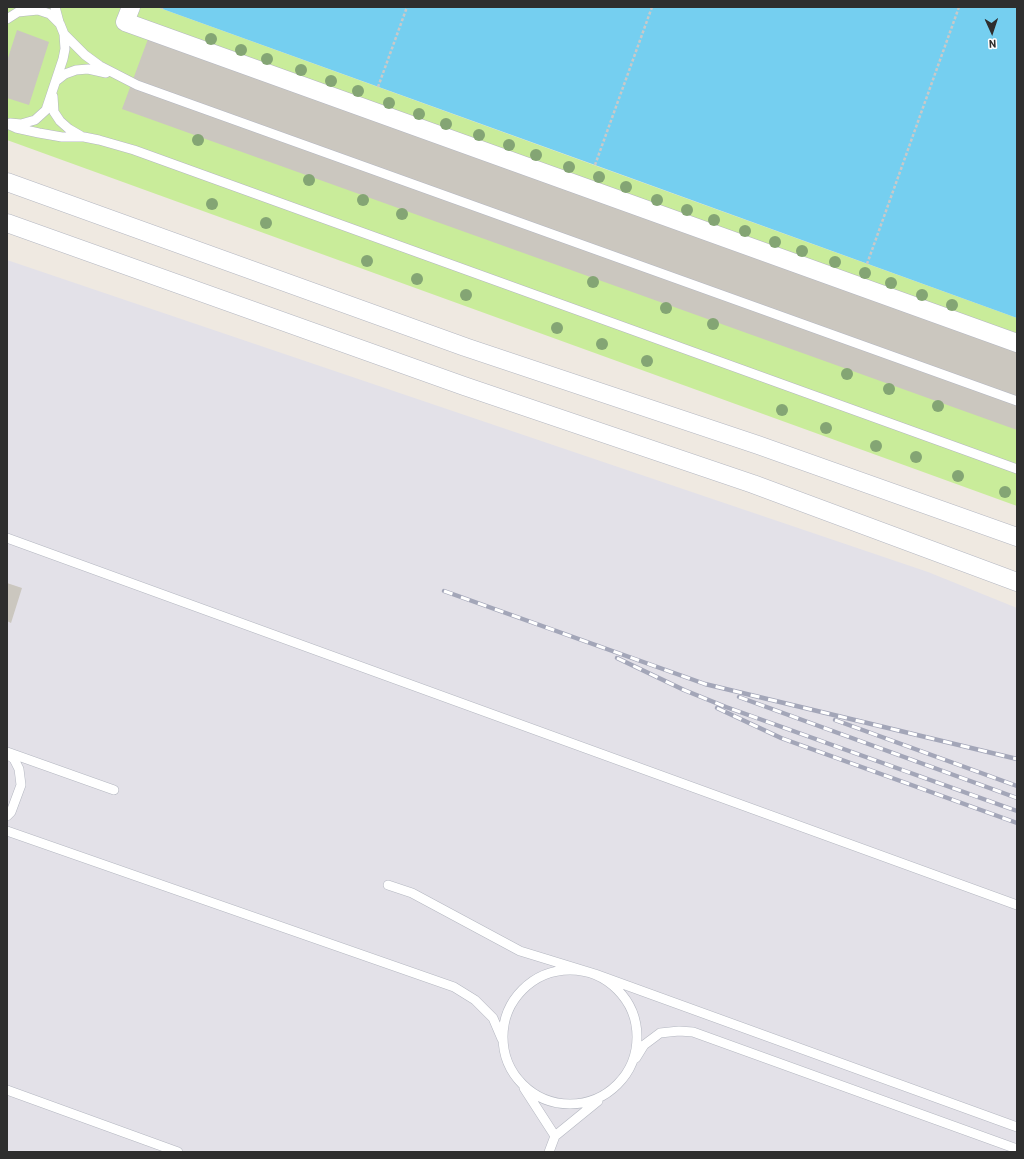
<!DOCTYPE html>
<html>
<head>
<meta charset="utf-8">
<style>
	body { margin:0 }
	#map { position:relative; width:1024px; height:1159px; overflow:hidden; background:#efe9e1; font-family:Barlow,sans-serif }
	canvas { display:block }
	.frame { position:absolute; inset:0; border:8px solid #2e2e2e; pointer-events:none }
	.north { position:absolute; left:972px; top:12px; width:40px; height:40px; -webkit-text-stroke:3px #fff; paint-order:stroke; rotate:177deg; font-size:11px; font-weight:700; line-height:16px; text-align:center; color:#2e2e2e }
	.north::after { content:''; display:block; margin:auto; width:14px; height:18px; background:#2e2e2e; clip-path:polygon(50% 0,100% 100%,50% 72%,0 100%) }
</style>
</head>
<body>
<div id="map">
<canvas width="1024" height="1159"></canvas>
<div class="frame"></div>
<div class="north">N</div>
</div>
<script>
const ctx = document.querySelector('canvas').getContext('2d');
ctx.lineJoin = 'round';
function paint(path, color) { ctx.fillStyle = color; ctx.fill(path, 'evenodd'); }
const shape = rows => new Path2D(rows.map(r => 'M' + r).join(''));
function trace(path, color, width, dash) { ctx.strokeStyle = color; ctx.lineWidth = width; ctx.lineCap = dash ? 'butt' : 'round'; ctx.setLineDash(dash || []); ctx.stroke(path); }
const industrial = shape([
	[7,260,928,572,1017,608,1017,1152,7,1152]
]);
const pitch = shape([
	[7,7,157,7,1017,318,1017,506,7,140]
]);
const water = shape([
	[157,7,1017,7,1017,318,595,165]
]);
const building = shape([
	[17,30,49,42,29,105,7,98,7,61],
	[148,39,1017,352,1017,430,122,109],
	[7,583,22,588,11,623,7,621]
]);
const path = shape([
	[162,9,162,7],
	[378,87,407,7],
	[595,165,652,7],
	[867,264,959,7]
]);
const lane = shape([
	[55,7,59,22],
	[7,19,18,12,38,10,50,14,60,24,64,34,65,49,63,59,46,110,35,120,21,124,10,123],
	[64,34,85,55,100,66,137,85,1017,401],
	[56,81,65,74,76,70,88,69,106,73],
	[53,96,54,112,60,121,69,129,81,136],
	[7,124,16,128,39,133,62,137,84,137,99,140,134,150,1017,469],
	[7,538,1017,905],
	[7,752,114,790],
	[7,754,14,759,19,769,21,785,11,812,7,816],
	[7,831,454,987,475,1000,493,1018,502,1039],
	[388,885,412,893,520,951,595,974,1017,1127],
	'503 1037a67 67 0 1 1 134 0a67 67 0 1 1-134 0Z',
	[636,1058,644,1045,660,1033,679,1031,693,1032,1017,1149],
	[524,1088,555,1136,598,1101],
	[7,1090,178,1152],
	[549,1152,555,1136]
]);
const street = shape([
	[131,7,125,22,1017,343],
	[7,182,465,347,758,445,1017,537],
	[7,223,464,386,753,484,1017,582]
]);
const rail = shape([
	[444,591,705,684,1017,759],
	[617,658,684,690,726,707,1017,811],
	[739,697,1017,798],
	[717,708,781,738,1017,823],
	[835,720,1017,786]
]);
const trees = [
	[211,39],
	[241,50],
	[267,59],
	[301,70],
	[331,81],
	[358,91],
	[389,103],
	[419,114],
	[446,124],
	[479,135],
	[198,140],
	[509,145],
	[536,155],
	[569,167],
	[599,177],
	[309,180],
	[626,187],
	[363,200],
	[657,200],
	[212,204],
	[687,210],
	[402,214],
	[714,220],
	[266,223],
	[745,231],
	[775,242],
	[802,251],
	[367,261],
	[835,262],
	[865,273],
	[417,279],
	[593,282],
	[891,283],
	[466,295],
	[922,295],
	[952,305],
	[666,308],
	[713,324],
	[557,328],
	[602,344],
	[647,361],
	[847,374],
	[889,389],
	[938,406],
	[782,410],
	[826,428],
	[876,446],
	[916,457],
	[958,476],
	[1005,492]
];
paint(industrial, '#e3e1e8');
paint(pitch, '#c9ec9a');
paint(water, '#75cff0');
paint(building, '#cbc7bf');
trace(lane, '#b4b7c1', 10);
trace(street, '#b4b7c1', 19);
trace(path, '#c9c9c9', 2.5, [3, 2]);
trace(lane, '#fff', 9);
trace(street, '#fff', 18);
trace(rail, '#a3a6b8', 4.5);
trace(rail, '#fff', 3, [9]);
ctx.fillStyle = '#84a574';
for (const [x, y] of trees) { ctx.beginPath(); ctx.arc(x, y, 6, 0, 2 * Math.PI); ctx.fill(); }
</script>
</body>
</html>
